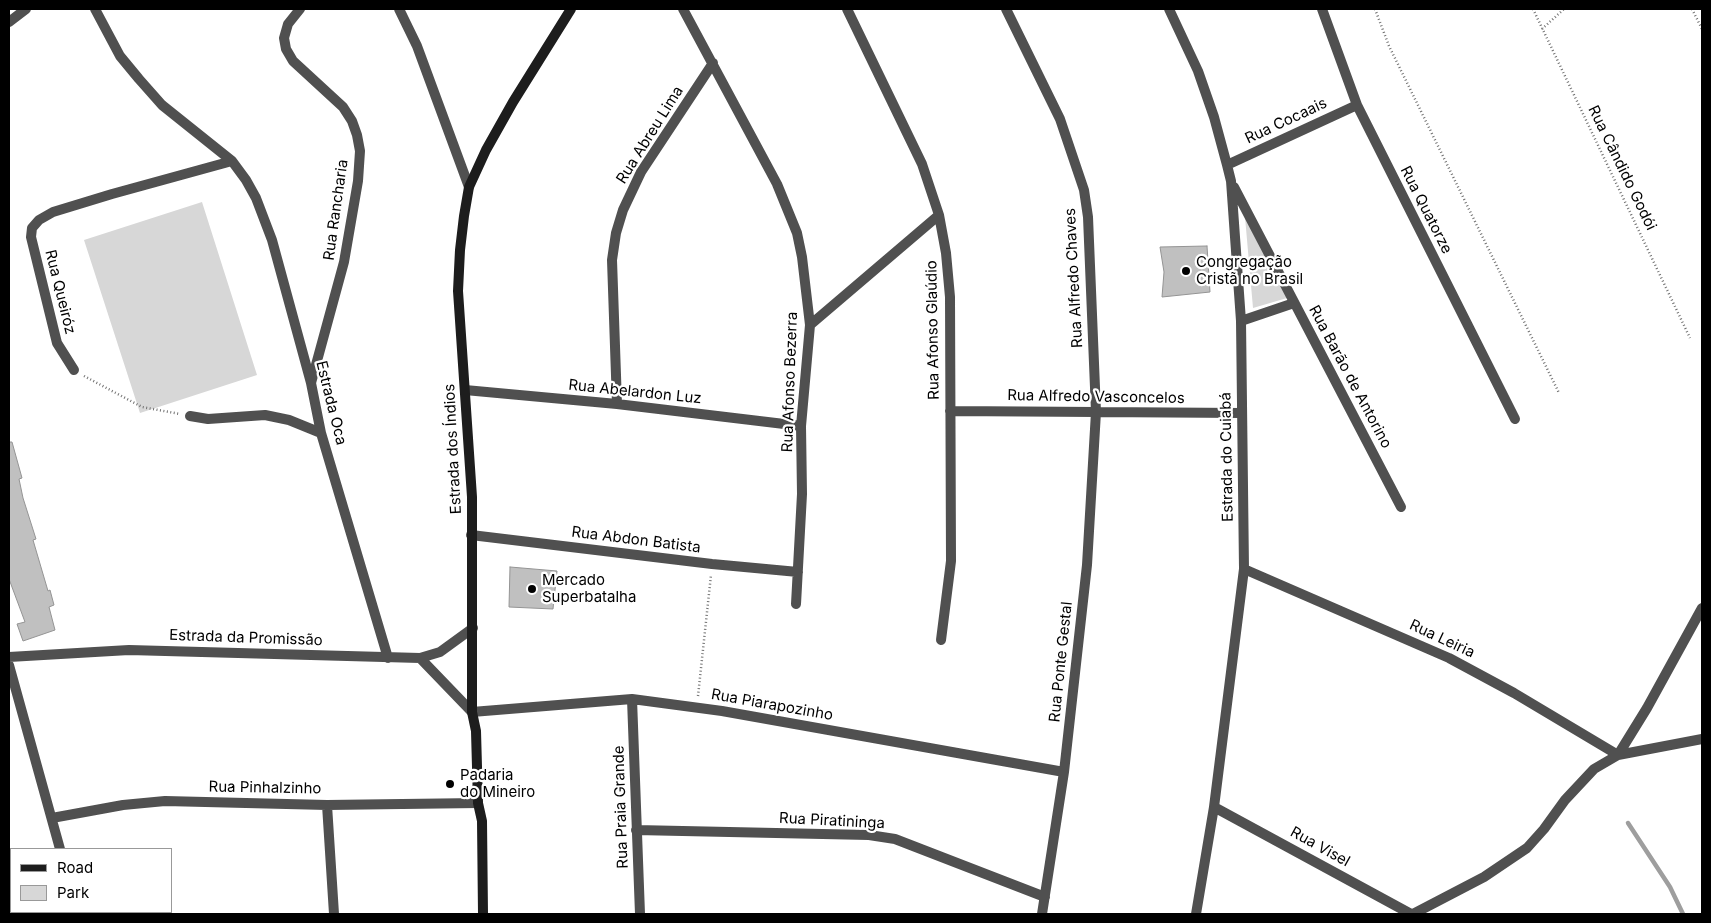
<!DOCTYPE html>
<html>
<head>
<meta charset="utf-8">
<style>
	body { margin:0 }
	#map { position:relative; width:1711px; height:923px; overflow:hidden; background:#fff; font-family:Inter,sans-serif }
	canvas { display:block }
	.frame { position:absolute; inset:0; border:10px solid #000; pointer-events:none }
	.legend { position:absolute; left:10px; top:848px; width:162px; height:65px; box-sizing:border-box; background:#fff; border:1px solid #999; margin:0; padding:6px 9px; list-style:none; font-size:15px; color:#000 }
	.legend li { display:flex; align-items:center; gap:10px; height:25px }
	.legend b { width:25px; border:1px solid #999 }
</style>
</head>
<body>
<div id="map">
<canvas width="1711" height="923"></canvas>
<div class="frame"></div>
<ul class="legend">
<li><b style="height:6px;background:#1d1d1d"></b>Road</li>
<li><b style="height:14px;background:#d7d7d7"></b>Park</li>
</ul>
</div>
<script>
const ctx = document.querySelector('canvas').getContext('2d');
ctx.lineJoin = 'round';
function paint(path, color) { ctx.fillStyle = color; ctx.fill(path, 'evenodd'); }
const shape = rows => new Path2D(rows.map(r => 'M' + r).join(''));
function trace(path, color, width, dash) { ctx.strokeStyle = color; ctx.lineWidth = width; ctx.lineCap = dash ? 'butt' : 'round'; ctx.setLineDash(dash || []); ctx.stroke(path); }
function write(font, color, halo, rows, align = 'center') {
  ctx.font = font + ' Inter,sans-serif'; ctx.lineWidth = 4.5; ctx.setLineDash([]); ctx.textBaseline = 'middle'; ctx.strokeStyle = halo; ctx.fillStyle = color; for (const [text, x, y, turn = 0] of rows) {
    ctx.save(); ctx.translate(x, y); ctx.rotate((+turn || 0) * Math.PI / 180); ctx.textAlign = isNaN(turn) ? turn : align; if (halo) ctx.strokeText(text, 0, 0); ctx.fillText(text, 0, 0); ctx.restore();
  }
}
const green = shape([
	[202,202,257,375,140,413,84,240],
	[1245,217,1287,298,1253,308]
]);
const stream = shape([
	[1628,823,1670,887,1683,914]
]);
const building = shape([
	[1207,246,1210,292,1162,297,1164,272,1160,247,1207,246],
	[9,442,12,442,22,478,19,479,23,498,36,539,33,540,48,591,50,590,54,605,49,607,55,630,23,641,17,624,25,622,9,579,9,442],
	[510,567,557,571,553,609,509,607,510,567]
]);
const path = shape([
	[1375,9,1389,46,1559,393],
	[1533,9,1690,338],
	[1692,9,1702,29],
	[1542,29,1564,9],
	[84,376,142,407,180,414],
	[698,696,711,575]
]);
const street = shape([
	[95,9,120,56,139,79,162,105,232,161,246,180,256,198,272,240,311,383,321,433,388,658],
	[300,9,288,24,284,38,286,49,293,61,343,107,352,121,357,135,360,151,358,181,344,262,311,383],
	[399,9,417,46,469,187],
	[683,9,777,184,797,233,802,257,810,325,801,426,802,494,796,604],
	[847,9,922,164,939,215,946,253,950,297,951,561,941,640],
	[1006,9,1060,119,1084,190,1088,217,1096,412,1087,565,1064,772,1042,914],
	[1169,9,1198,71,1214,117,1227,165,1231,181,1241,321,1244,569,1214,807,1196,914],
	[1322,9,1357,105,1515,419],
	[9,22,26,9],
	[1227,165,1357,105],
	[1234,187,1401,507],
	[1241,321,1294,303],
	[810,325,939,215],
	[74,370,57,343,31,237,32,228,39,220,53,212,112,194,232,161],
	[465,390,617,404,801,426],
	[617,404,612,260,616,233,623,210,641,172,713,63],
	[950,411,1242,413],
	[190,416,208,419,265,415,289,420,321,433],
	[471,535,712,564,798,572],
	[1244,569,1449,658,1514,693,1618,755],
	[9,657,129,650,420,658,440,652,473,628],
	[420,658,472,712,632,699,722,711,1064,772],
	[9,665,60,849],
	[632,699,640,914],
	[1618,755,1647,708,1702,608],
	[327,805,334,914],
	[1214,807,1411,914],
	[52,818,123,805,165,801,327,805,478,803],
	[636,830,869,835,895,839,1045,897],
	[78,912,79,914],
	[1413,914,1484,877,1527,848,1544,829,1565,800,1594,769,1618,755,1702,739]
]);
const secondary = shape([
	[483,914,482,821,478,803,476,731,472,712,472,497,458,291,460,250,464,216,469,187,486,150,513,102,571,9]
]);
const markers = [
	[1186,271,5,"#000"],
	[532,589,5,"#000"],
	[450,784,5,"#000"]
];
const streetNames = [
	["Rua Cocaais",1286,121,-25],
	["Rua Abreu Lima",650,135,-58],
	["Rua Cândido Godói",1622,168,64],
	["Rua Rancharia",336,210,-82],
	["Rua Quatorze",1426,210,63],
	["Rua Alfredo Chaves",1074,278,-93],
	["Rua Queiróz",60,292,76],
	["Rua Afonso Glaúdio",933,330,-91],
	["Rua Barão de Antorino",1350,377,62],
	["Rua Afonso Bezerra",790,382,-88],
	["Rua Abelardon Luz",635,392,6],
	["Rua Alfredo Vasconcelos",1096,397,1],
	["Estrada Oca",331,403,76],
	["Estrada dos Índios",453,449,-93],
	["Estrada do Cuiabá",1227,457,-91],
	["Rua Abdon Batista",636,540,7],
	["Estrada da Promissão",246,638,2],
	["Rua Leiria",1442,639,25],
	["Rua Ponte Gestal",1061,662,-84],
	["Rua Piarapozinho",772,705,10],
	["Rua Pinhalzinho",265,788,1],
	["Rua Praia Grande",621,807,-92],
	["Rua Piratininga",832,821,3],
	["Rua Visel",1320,847,29]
];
const poiNames = [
	["Congregação",1196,262],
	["Cristã no Brasil",1196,279],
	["Mercado",542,580],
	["Superbatalha",542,597],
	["Padaria",460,775],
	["do Mineiro",460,792]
];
paint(green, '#d7d7d7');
trace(stream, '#9e9e9e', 4.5);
paint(building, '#c0c0c0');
trace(building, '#949494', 1);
trace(path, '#727272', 2.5, [1, 2.5]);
trace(street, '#505050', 10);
trace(secondary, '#1d1d1d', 10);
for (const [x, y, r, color] of markers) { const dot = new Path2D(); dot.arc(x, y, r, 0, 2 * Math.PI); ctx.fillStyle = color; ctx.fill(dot); trace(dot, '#fff', 2); }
write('15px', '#000', '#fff', streetNames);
write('15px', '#000', '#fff', poiNames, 'left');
</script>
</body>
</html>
